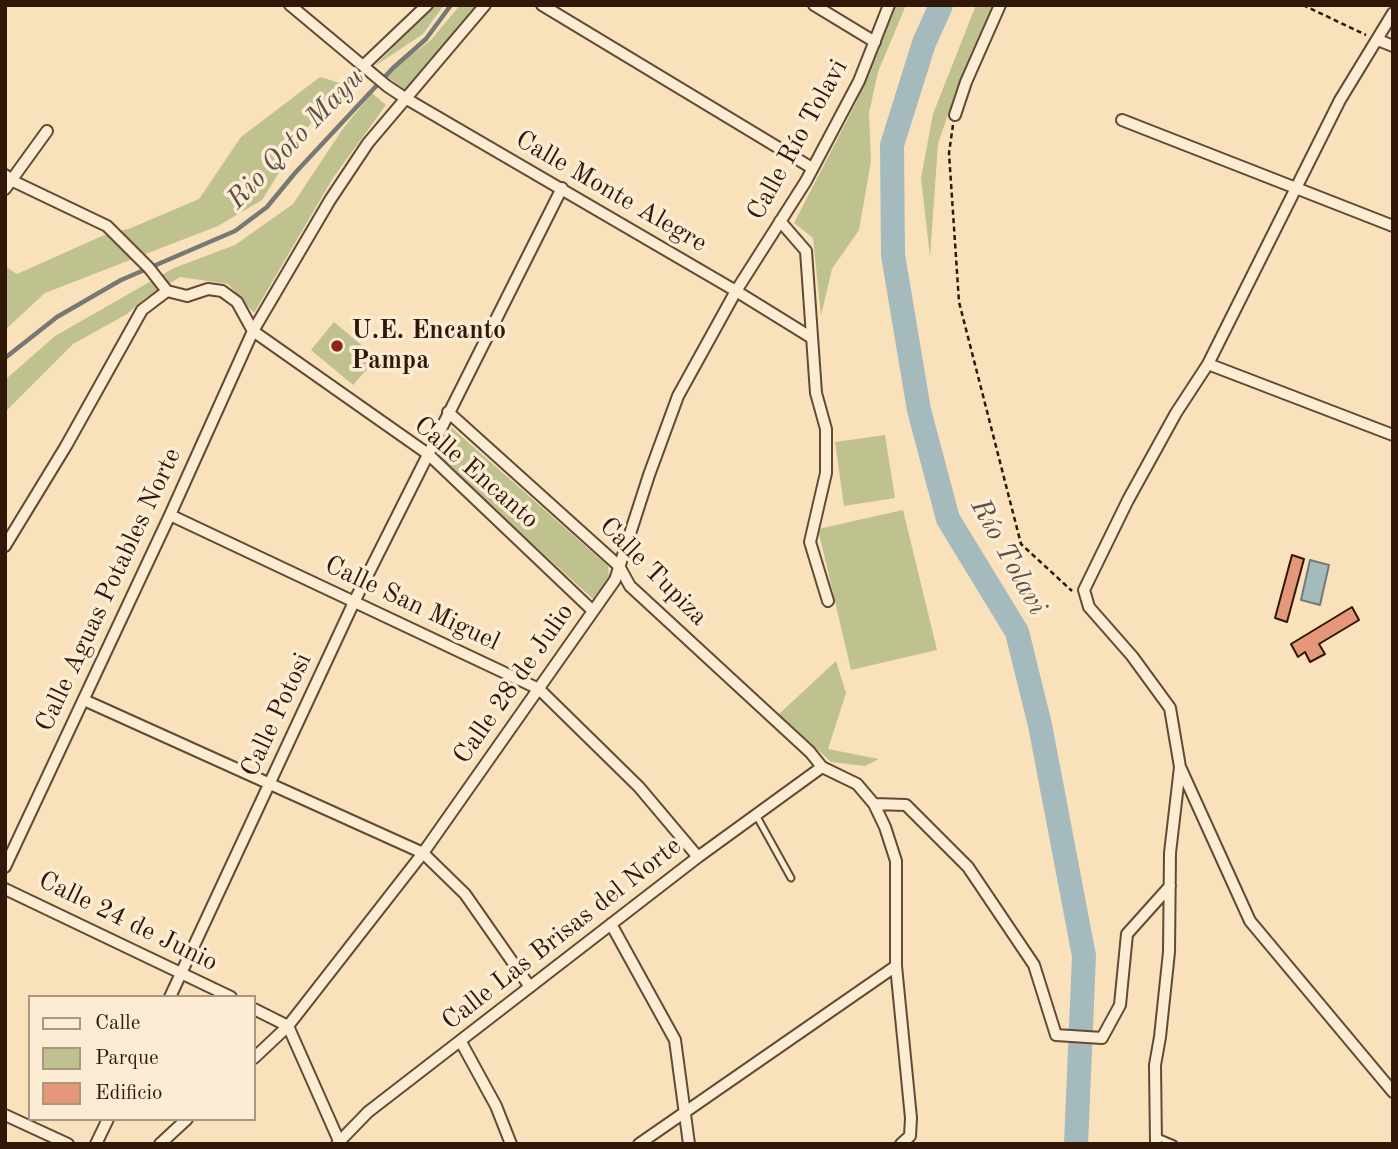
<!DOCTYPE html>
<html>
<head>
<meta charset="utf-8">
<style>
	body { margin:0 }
	#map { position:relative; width:1398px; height:1149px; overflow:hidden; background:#f9e1bc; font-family:"Old Standard TT",serif }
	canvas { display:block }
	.frame { position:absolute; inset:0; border:7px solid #301708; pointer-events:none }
	.legend { position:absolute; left:28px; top:995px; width:228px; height:126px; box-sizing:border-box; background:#fbecd3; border:2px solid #aa9782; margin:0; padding:9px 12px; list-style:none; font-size:21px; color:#301708 }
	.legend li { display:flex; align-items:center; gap:14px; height:35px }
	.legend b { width:35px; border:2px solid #aa9782 }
</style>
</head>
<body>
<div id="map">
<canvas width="1398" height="1149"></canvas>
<div class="frame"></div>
<ul class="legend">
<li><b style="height:9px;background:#fbecd3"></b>Calle</li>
<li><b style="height:19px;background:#bfc28f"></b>Parque</li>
<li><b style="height:19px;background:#e49879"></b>Edificio</li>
</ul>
</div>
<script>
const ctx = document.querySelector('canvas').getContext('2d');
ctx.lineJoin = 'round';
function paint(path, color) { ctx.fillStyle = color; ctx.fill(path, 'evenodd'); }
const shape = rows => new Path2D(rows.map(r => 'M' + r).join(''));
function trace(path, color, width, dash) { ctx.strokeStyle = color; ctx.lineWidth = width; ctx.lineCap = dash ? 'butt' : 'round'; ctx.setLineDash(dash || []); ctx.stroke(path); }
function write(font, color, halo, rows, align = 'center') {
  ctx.font = font + ' "Old Standard TT",serif'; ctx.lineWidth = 7; ctx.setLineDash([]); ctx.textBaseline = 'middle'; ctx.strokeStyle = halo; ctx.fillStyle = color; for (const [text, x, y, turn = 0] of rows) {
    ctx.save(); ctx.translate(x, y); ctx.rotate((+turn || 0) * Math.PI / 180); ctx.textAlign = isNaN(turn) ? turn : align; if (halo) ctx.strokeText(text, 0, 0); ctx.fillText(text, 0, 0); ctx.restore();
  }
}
const green = shape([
	[433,5,444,5,423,34,375,66],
	[460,5,477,5,405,90,385,75,431,40],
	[895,5,906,5,878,72,869,113,871,161,859,230,832,269,821,316,813,238,794,223,856,103],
	[976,5,993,5,959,82,938,144,930,257,921,178,933,114],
	[320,77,346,85,307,128,262,200,218,226,45,293,5,330,5,266,17,274,102,236,131,228,199,199,241,137],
	[372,93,386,105,333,178,254,313,228,284,180,277,144,299,127,314,73,344,5,412,5,380,55,336,174,268,235,245,293,204,342,130],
	[334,322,377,358,353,385,311,350],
	[452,428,608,566,609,577,593,599,436,456],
	[885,435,895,498,844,506,835,442],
	[903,510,937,650,851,670,818,529],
	[836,661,846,693,828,749,879,759,865,766,831,762,779,714]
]);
const water = shape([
	[1310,560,1329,565,1320,605,1301,600,1310,560]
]);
const stream = shape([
	[5,358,57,317,121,280,235,231,267,207,295,173,393,68,426,39,451,5]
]);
const river = shape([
	[941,5,924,43,892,145,893,255,919,410,948,519,1017,632,1040,725,1084,956,1076,1144]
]);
const building = shape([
	[1292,555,1304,559,1287,622,1275,618,1292,555],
	[1352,607,1359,620,1319,644,1325,654,1310,662,1305,652,1298,657,1291,644,1352,607]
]);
const path = shape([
	[1303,5,1366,35],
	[953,125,949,153,959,302,1021,544,1072,591]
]);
const service = shape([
	[756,815,791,878],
	[1155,1136,1174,1144]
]);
const minor = shape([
	[290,5,387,86,405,98,736,291,812,338],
	[542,5,812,168],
	[814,5,875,42],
	[1378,40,1393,46],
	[364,65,427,5],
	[955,115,966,82,1000,5],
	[1122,120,1393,226],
	[5,175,15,182,107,226,149,268,167,291,187,296,208,289,222,291,237,302,253,331,428,454,593,611],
	[5,189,47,131],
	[780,221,806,251,816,393,826,429,826,473,810,542,828,601],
	[1208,364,1393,435],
	[448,412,619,566,630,586,810,752,822,767,857,784,874,804,885,827,896,861,896,966,911,1118,910,1136,901,1144],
	[170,515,539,689,639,787,698,857],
	[5,546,66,446,142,310,167,291],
	[84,700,423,853,465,894,530,987],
	[1181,769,1250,921,1393,1092],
	[874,804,906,805,968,867,1034,965,1056,1035,1102,1038,1120,1005,1127,934,1170,886],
	[5,867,170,515,253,331,330,200,368,143,485,5],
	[5,889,231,997],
	[611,924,675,1040,689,1144],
	[170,997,354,602,562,188],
	[254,1009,288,1026,339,1141],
	[461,1042,496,1106,511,1144],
	[254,1058,288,1026,423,853,615,580,649,475,678,396,736,291,806,181,859,81,889,5],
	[5,1115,68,1144],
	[96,1144,108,1119],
	[160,1144,187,1119],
	[337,1144,368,1112,698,857,822,767],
	[639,1144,896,966],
	[1156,1144,1155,1065,1160,1037,1169,952,1170,853,1180,767,1170,708,1132,656,1089,607,1084,590,1128,500,1176,413,1208,364,1340,100,1393,13]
]);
const markers = [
	[337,346,7,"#8f2418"]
];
const streetNames = [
	["Calle Río Tolavi",798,140,-61],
	["Calle Monte Alegre",611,192,30],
	["Calle Encanto",476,473,41],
	["Calle Tupiza",653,572,45],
	["Calle Aguas Potables Norte",109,590,-65],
	["Calle San Miguel",412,604,25],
	["Calle 28 de Julio",514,684,-55],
	["Calle Potosi",277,715,-65],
	["Calle 24 de Junio",128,922,26],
	["Calle Las Brisas del Norte",562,934,-38]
];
const poiNames = [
	["U.E. Encanto",351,331],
	["Pampa",351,361]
];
const waterNames = [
	["Rio Qoto Mayu",296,139,-46],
	["Río Tolavi",1008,557,61]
];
paint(green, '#bfc28f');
paint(water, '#a4babd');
trace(water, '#767975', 2);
trace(stream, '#767975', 4.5);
trace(river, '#a4babd', 24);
paint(building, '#e49879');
trace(building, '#301708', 2);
trace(service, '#624a35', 9);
trace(minor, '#624a35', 14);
trace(path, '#301708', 2.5, [5, 3.5]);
trace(service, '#fbecd3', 5);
trace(minor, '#fbecd3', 10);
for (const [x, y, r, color] of markers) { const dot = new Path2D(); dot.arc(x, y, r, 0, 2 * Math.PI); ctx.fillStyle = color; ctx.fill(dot); trace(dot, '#fbecd3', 2.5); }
write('26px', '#301708', '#fbecd3', streetNames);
write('bold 26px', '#301708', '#fbecd3', poiNames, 'left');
write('italic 28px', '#595047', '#fbecd3', waterNames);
</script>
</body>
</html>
